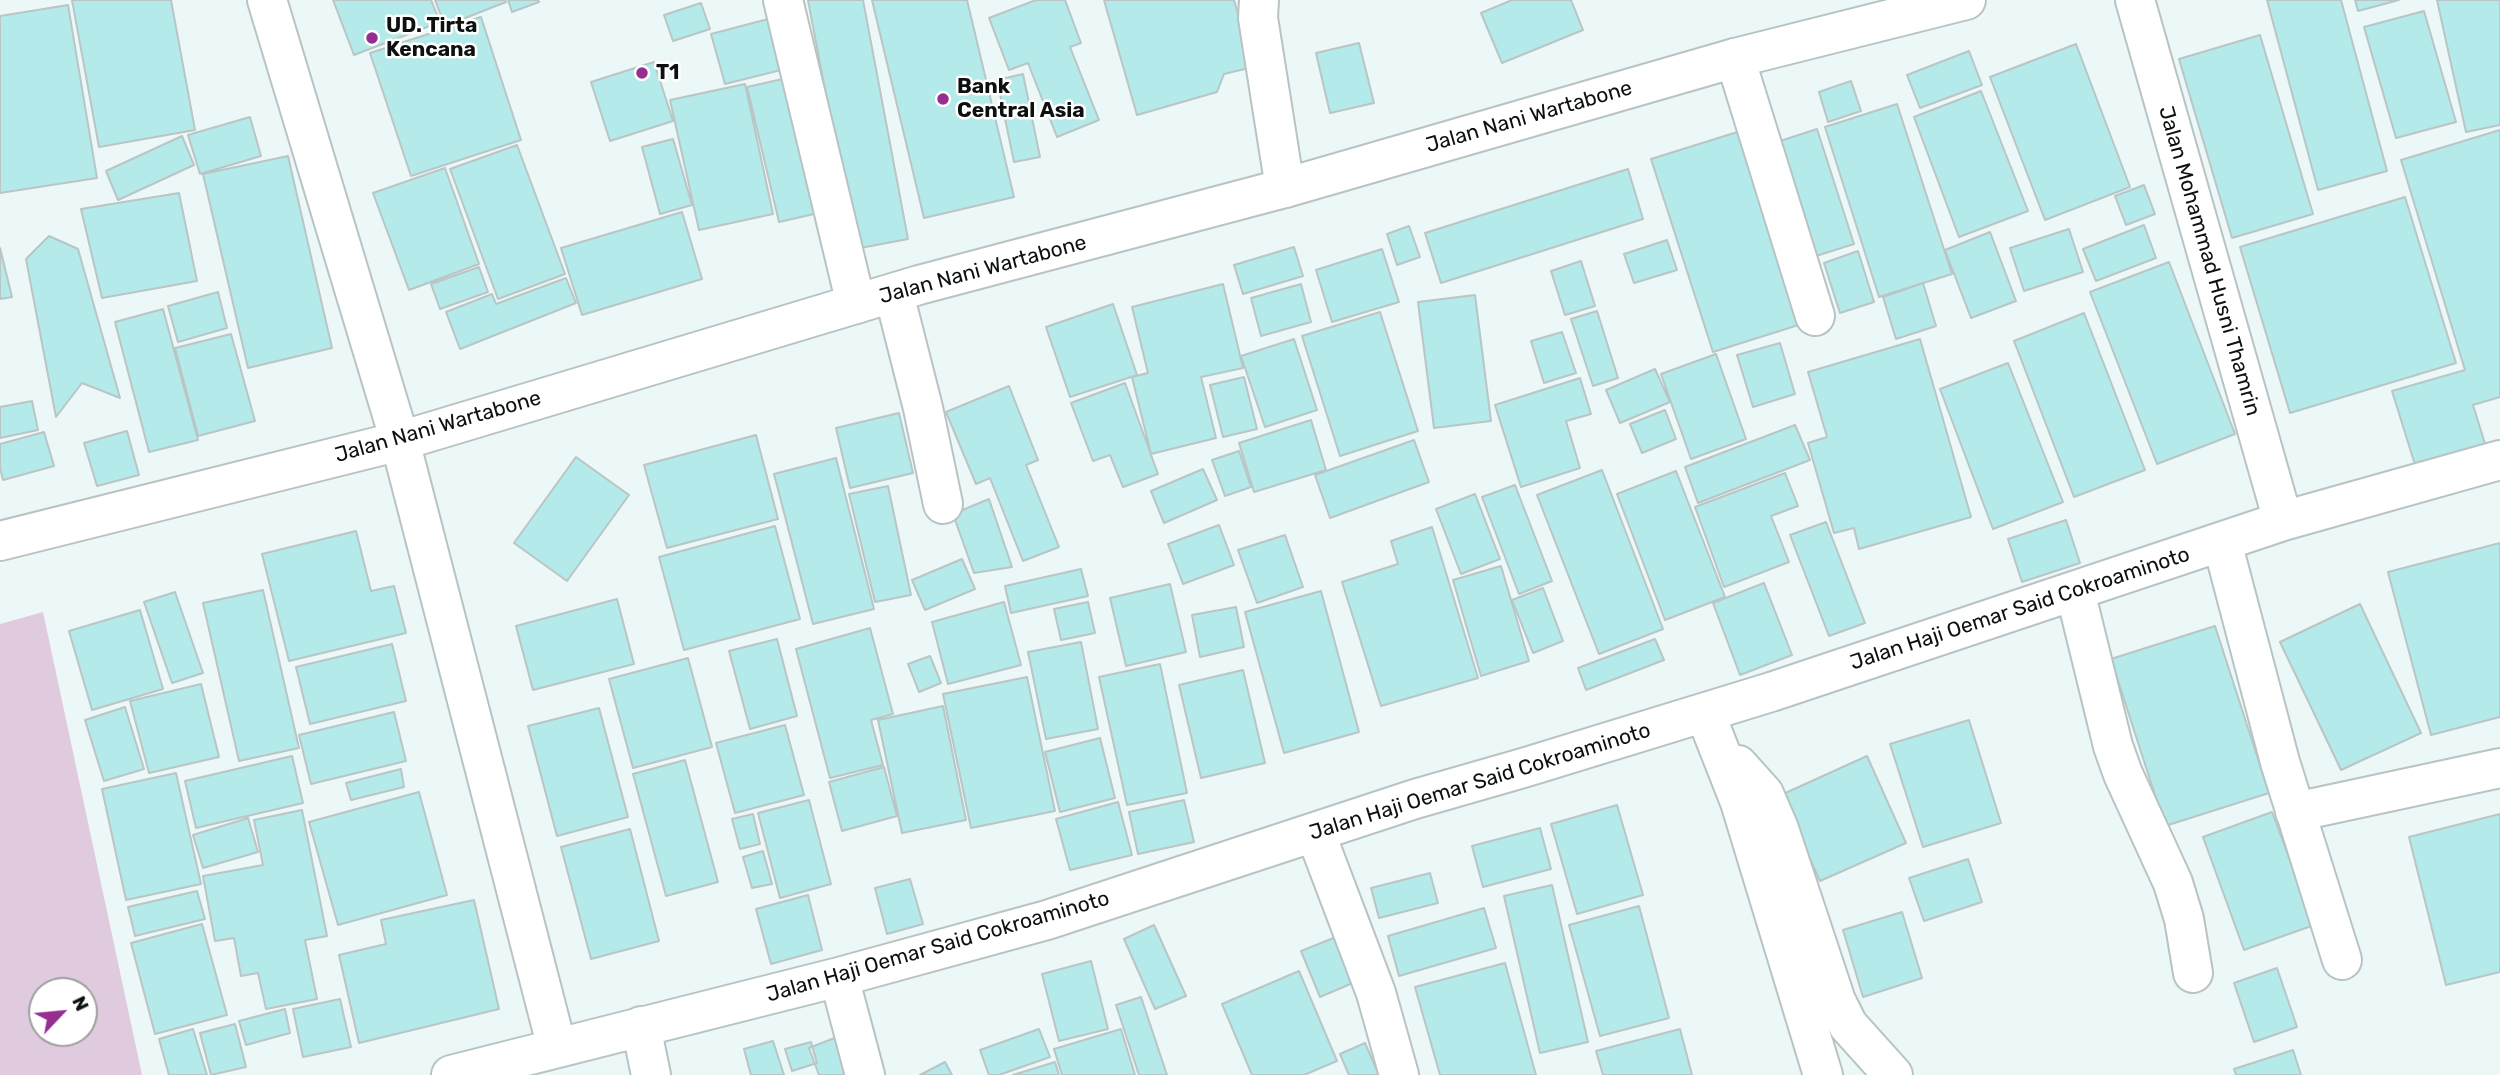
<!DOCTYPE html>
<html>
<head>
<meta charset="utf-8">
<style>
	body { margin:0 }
	#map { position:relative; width:2500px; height:1075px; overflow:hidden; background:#ecf7f7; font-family:Rubik,sans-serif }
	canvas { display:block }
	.north { position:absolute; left:28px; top:977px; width:70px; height:70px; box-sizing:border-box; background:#fff; border:2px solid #9e9f9f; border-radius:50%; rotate:64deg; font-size:19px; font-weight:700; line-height:28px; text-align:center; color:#0c1010 }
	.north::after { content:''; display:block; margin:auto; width:24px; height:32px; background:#962e91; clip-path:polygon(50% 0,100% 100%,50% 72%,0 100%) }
</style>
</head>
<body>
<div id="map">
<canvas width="2500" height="1075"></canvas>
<div class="north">N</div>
</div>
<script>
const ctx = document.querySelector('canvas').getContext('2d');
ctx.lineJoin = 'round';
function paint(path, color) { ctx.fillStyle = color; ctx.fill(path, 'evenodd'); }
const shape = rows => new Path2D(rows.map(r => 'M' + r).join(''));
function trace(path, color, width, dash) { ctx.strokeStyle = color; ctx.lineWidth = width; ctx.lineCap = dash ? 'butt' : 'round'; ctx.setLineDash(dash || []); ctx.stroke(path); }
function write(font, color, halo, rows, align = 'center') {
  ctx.font = font + ' Rubik,sans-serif'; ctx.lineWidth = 5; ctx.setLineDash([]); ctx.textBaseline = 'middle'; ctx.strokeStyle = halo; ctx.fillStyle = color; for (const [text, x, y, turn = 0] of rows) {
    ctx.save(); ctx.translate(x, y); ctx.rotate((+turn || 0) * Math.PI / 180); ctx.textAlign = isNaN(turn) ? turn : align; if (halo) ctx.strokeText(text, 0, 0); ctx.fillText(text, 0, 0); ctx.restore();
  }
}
const green = shape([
	[43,612,142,1075,0,1075,0,624],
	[42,991,84,991,84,1033,42,1033]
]);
const building = shape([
	[72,0,171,0,195,130,99,147,72,0],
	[333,0,431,0,440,22,354,55,333,0],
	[435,0,505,0,506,2,445,26,435,0],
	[508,0,538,0,539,2,512,12,508,0],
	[808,0,863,0,908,239,855,249,808,0],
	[872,0,967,0,1014,197,924,218,872,0],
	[1036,0,1065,0,1081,43,1070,47,1099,120,1057,137,1028,63,1009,70,989,18,1036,0],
	[1104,0,1234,0,1253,67,1224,74,1217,92,1137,115,1104,0],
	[1512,0,1571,0,1583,30,1502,63,1481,13,1512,0],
	[2267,0,2341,0,2387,171,2318,190,2267,0],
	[2355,0,2399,0,2358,11,2355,0],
	[2437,0,2500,0,2500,125,2466,132,2437,0],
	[701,3,710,29,673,41,664,15,701,3],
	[68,5,97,178,0,193,0,16,68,5],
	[2424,11,2456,122,2396,138,2364,27,2424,11],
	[481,17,521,140,411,176,370,53,481,17],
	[768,19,781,70,725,84,711,34,768,19],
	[2260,35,2313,214,2232,238,2179,59,2260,35],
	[1359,43,1374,103,1330,113,1316,53,1359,43],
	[2076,44,2130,187,2045,220,1990,77,2076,44],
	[1969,51,1982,85,1920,108,1907,75,1969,51],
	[654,62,673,121,610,141,591,82,654,62],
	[1023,74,1040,157,1014,162,997,80,1023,74],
	[796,76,827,211,779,222,747,87,796,76],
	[1851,81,1861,111,1828,122,1819,92,1851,81],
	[745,84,773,214,699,230,670,100,745,84],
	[1981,91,2028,211,1959,237,1914,117,1981,91],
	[1897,104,1952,274,1879,297,1825,127,1897,104],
	[250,117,261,156,200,174,188,135,250,117],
	[1747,129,1808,322,1713,352,1651,159,1747,129],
	[1817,129,1854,244,1816,256,1780,141,1817,129],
	[2500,130,2500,397,2473,405,2486,447,2416,468,2392,391,2465,370,2401,160,2500,130],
	[182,136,194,165,118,200,106,171,182,136],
	[673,139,692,205,660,214,642,147,673,139],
	[517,145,565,274,498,299,450,169,517,145],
	[288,156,332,348,248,368,203,174,288,156],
	[445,168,479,264,409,290,373,193,445,168],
	[1628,169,1643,219,1441,283,1425,233,1628,169],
	[2144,185,2155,214,2126,225,2115,196,2144,185],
	[179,193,197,281,102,298,81,209,179,193],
	[2405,197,2456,363,2290,413,2240,247,2405,197],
	[682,212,702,279,582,315,561,248,682,212],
	[2144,225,2156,258,2096,281,2083,249,2144,225],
	[1409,226,1420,257,1397,265,1387,234,1409,226],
	[2069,229,2083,272,2024,291,2010,248,2069,229],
	[1990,232,2016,301,1971,318,1945,250,1990,232],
	[49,236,78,249,120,398,82,383,56,417,26,259,49,236],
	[1667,240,1677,270,1634,283,1624,254,1667,240],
	[1294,247,1303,276,1243,294,1234,265,1294,247],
	[0,248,12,297,0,299,0,248],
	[1382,249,1399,302,1332,322,1316,270,1382,249],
	[1858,251,1874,302,1840,313,1824,263,1858,251],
	[1581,261,1595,306,1565,315,1551,271,1581,261],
	[2169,262,2235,434,2157,464,2090,292,2169,262],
	[479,267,488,292,440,309,431,284,479,267],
	[566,278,576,303,460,349,446,312,492,294,496,304,566,278],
	[1923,283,1936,326,1896,339,1883,297,1923,283],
	[1223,284,1243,368,1201,377,1216,438,1151,454,1132,377,1148,373,1132,307,1223,284],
	[1301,284,1311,322,1261,336,1251,298,1301,284],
	[218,292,227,328,178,342,168,306,218,292],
	[1475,295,1491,421,1434,428,1418,302,1475,295],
	[1113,304,1137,375,1070,397,1046,327,1113,304],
	[163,309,198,440,149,452,115,322,163,309],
	[1597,311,1618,378,1593,386,1571,319,1597,311],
	[1380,312,1418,431,1340,456,1302,336,1380,312],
	[2084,313,2145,470,2074,497,2014,341,2084,313],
	[1562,332,1576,373,1544,383,1531,341,1562,332],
	[231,334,255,421,198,436,175,348,231,334],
	[1294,339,1317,410,1265,427,1241,356,1294,339],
	[1920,339,1971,517,1859,549,1854,528,1834,533,1808,443,1827,437,1808,372,1920,339],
	[1780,343,1795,394,1753,407,1737,355,1780,343],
	[1716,354,1746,439,1691,459,1661,374,1716,354],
	[2008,363,2063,502,1993,529,1940,389,2008,363],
	[1655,369,1670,402,1620,423,1606,390,1655,369],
	[1244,377,1257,429,1223,437,1210,385,1244,377],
	[1580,378,1591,414,1566,421,1580,468,1521,487,1495,405,1580,378],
	[1125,383,1158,474,1123,487,1110,455,1093,461,1071,403,1125,383],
	[1009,386,1038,460,1026,465,1059,547,1023,561,990,478,976,484,946,412,1009,386],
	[32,401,38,430,0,438,0,407,32,401],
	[1665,410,1676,439,1642,453,1630,424,1665,410],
	[899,413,913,473,850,488,836,428,899,413],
	[1311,420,1326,470,1254,492,1239,443,1311,420],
	[1795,425,1810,460,1698,503,1685,467,1795,425],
	[127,431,139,475,97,486,84,443,127,431],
	[44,432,54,466,3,480,0,468,0,444,44,432],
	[756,435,778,519,667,548,644,465,756,435],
	[1414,440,1429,482,1330,518,1315,475,1414,440],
	[1239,451,1251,487,1225,496,1212,460,1239,451],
	[576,457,629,495,567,581,514,543,576,457],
	[836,458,874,609,813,624,774,474,836,458],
	[1203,469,1217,500,1164,523,1151,491,1203,469],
	[1602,470,1663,629,1599,654,1537,495,1602,470],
	[1676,471,1725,597,1665,620,1617,494,1676,471],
	[1785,473,1798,506,1771,516,1789,562,1724,587,1695,507,1785,473],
	[1515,485,1552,581,1519,594,1482,497,1515,485],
	[888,486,911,595,875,602,849,494,888,486],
	[1475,494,1500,559,1461,574,1436,509,1475,494],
	[989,499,1012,567,974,573,953,514,989,499],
	[2066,520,2080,563,2022,582,2008,539,2066,520],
	[1826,522,1865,623,1829,636,1790,535,1826,522],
	[1219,525,1234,565,1183,584,1168,544,1219,525],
	[775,526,800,619,684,650,659,557,775,526],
	[1432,527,1478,678,1381,706,1342,582,1398,564,1391,541,1432,527],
	[356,531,371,591,394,586,406,633,289,661,262,554,356,531],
	[1285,535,1303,587,1257,603,1238,550,1285,535],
	[2500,543,2500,717,2431,735,2388,572,2500,543],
	[962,559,975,589,925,610,912,580,962,559],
	[1501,566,1529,661,1481,676,1453,580,1501,566],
	[1081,569,1088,596,1011,613,1005,586,1081,569],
	[1764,583,1792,655,1740,675,1713,603,1764,583],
	[1170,584,1186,652,1126,666,1110,598,1170,584],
	[1543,588,1563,641,1533,653,1512,600,1543,588],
	[263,590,299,748,239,761,203,603,263,590],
	[1321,591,1359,732,1284,753,1245,612,1321,591],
	[175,592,203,673,172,683,144,602,175,592],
	[617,599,634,664,533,690,516,626,617,599],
	[1004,602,1021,665,948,684,932,622,1004,602],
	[1088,602,1095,633,1061,640,1054,609,1088,602],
	[2360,604,2421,733,2341,770,2280,642,2360,604],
	[1236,607,1244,647,1200,657,1192,615,1236,607],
	[140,610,163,689,92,710,69,631,140,610],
	[2215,626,2269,793,2165,826,2111,659,2215,626],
	[870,628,893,714,871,720,883,765,830,778,796,649,870,628],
	[777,639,797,716,750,729,729,651,777,639],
	[1655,639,1664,660,1586,690,1578,668,1655,639],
	[1081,642,1098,729,1046,739,1028,652,1081,642],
	[392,644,406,701,310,724,296,667,392,644],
	[930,656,941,683,919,692,908,664,930,656],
	[688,658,712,747,633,768,609,679,688,658],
	[1160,664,1187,793,1127,805,1099,677,1160,664],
	[1243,670,1265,763,1201,778,1179,685,1243,670],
	[1027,677,1055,811,971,828,943,694,1027,677],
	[201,684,219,757,149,773,130,701,201,684],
	[943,706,966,820,902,833,878,720,943,706],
	[125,707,144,769,104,781,85,720,125,707],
	[599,708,628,817,557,836,528,726,599,708],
	[394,712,406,761,311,784,299,735,394,712],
	[1969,720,2001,823,1923,847,1890,744,1969,720],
	[785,725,804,795,735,813,716,743,785,725],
	[1100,738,1115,798,1060,812,1045,752,1100,738],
	[292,756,303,803,196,828,185,781,292,756],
	[1867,756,1906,843,1820,881,1781,795,1867,756],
	[685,760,718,882,666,896,633,774,685,760],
	[884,767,897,816,842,831,829,782,884,767],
	[401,769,404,787,351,800,346,783,401,769],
	[176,773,201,884,126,900,102,789,176,773],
	[419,792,447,895,338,925,309,822,419,792],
	[809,800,831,884,780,898,758,813,809,800],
	[1184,800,1194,842,1138,854,1129,812,1184,800],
	[1118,802,1132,855,1070,870,1056,819,1118,802],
	[1617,805,1643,895,1577,914,1551,824,1617,805],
	[302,810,327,936,305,940,317,999,266,1009,258,973,241,976,234,938,215,941,203,876,263,865,254,820,302,810],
	[2272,812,2314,925,2244,950,2203,837,2272,812],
	[753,814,760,844,740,849,732,819,753,814],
	[2500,814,2500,972,2446,985,2409,837,2500,814],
	[248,818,258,852,203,868,193,835,248,818],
	[1540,828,1551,869,1483,887,1472,846,1540,828],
	[630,829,659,941,591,959,561,847,630,829],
	[763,851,772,884,752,888,743,857,763,851],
	[1968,859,1982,902,1924,921,1909,878,1968,859],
	[1430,873,1438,903,1379,918,1371,888,1430,873],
	[910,879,923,924,887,934,875,888,910,879],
	[1552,885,1588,1042,1540,1053,1504,896,1552,885],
	[197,891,205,919,135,936,128,907,197,891],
	[808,895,822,950,771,964,756,909,808,895],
	[474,900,499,1009,359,1043,339,955,386,944,381,920,474,900],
	[1639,906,1669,1018,1600,1036,1569,925,1639,906],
	[1484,908,1496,948,1399,976,1388,936,1484,908],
	[1902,912,1922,978,1863,997,1843,930,1902,912],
	[202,924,227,1015,155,1034,131,943,202,924],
	[1154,925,1186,996,1155,1009,1124,939,1154,925],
	[1336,937,1355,982,1320,997,1301,951,1336,937],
	[1091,961,1108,1029,1059,1041,1042,974,1091,961],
	[1505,963,1536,1075,1440,1075,1415,987,1505,963],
	[2277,968,2297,1027,2254,1042,2234,983,2277,968],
	[1299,971,1337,1061,1304,1075,1252,1075,1222,1004,1299,971],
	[1141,997,1167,1075,1139,1075,1116,1005,1141,997],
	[340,999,351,1047,303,1057,293,1009,340,999],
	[285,1009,290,1033,246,1045,239,1021,285,1009],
	[235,1024,246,1067,211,1075,200,1033,235,1024],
	[193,1029,207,1075,169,1075,159,1039,193,1029],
	[1039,1029,1050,1057,999,1075,989,1075,980,1050,1039,1029],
	[1121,1029,1135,1075,1062,1075,1054,1049,1121,1029],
	[1680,1029,1692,1075,1603,1075,1596,1051,1680,1029],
	[842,1035,848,1075,819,1075,809,1048,842,1035],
	[773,1041,784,1075,751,1075,744,1049,773,1041],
	[811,1042,817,1063,792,1071,785,1049,811,1042],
	[1365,1043,1379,1075,1349,1075,1340,1054,1365,1043],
	[2293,1050,2301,1075,2236,1075,2234,1069,2293,1050],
	[945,1062,952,1075,920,1075,945,1062],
	[1055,1062,1059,1075,1013,1075,1055,1062]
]);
const street = shape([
	[267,0,400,441,557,1048],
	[783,0,856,304],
	[1259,0,1258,18,1285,188],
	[2135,0,2283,521],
	[1735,58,1815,316],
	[894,294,923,408,943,504],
	[2222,542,2280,762,2342,960],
	[2075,591,2113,746,2123,774,2173,883,2184,919,2193,973],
	[1705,713,1740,802,1823,1075],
	[1738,765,1764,794,1779,829,1836,1001,1848,1025,1893,1075],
	[2295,812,2500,768],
	[1315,832,1376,993,1399,1075],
	[839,977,865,1075],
	[641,1026,651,1075],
	[451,1075,839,977,1047,920,1415,799,1523,768,1771,692,2283,521,2500,460]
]);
const primary = shape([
	[0,541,400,441,919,285,1285,188,1735,58,1966,0]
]);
const markers = [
	[372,38,7,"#962e91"],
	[642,73,7,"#962e91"],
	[943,99,7,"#962e91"]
];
const poiNames = [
	["UD. Tirta",386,26],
	["Kencana",386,50],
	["T1",656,73],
	["Bank",957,87],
	["Central Asia",957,111]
];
const streetNames = [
	["Jalan Nani Wartabone",1529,117,-16],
	["Jalan Mohammad Husni Thamrin",2209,261,74],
	["Jalan Nani Wartabone",983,270,-15],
	["Jalan Nani Wartabone",438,427,-16],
	["Jalan Haji Oemar Said Cokroaminoto",2020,609,-18],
	["Jalan Haji Oemar Said Cokroaminoto",1480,782,-17],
	["Jalan Haji Oemar Said Cokroaminoto",938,947,-16]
];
paint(green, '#e0cbde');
paint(building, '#b4eaea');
trace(building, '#bac5c5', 2);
trace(street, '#b8c3c3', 42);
trace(primary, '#b8c3c3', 42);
trace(street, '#fff', 38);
trace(primary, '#fff', 38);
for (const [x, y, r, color] of markers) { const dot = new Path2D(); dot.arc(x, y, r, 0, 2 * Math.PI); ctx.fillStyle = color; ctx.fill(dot); trace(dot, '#fff', 2.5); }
write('bold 21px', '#0c1010', '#fff', poiNames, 'left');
write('21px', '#0c1010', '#fff', streetNames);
</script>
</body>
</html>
